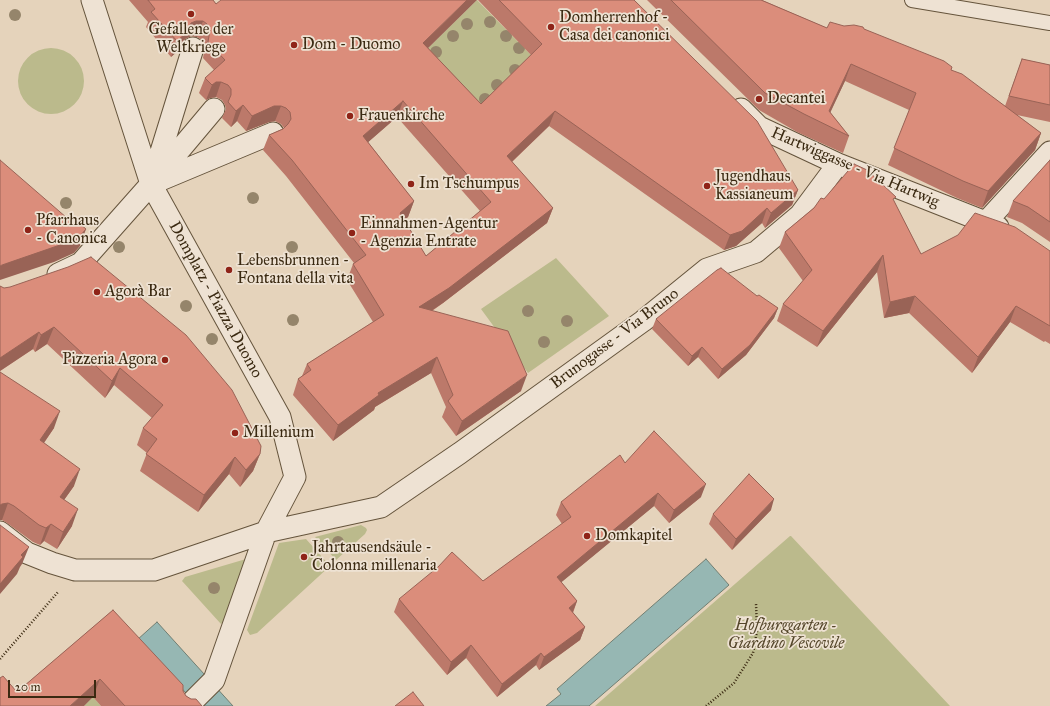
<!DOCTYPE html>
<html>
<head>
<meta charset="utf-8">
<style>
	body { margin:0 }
	#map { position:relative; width:1050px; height:706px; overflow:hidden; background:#e5d3bb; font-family:"IM FELL Great Primer",serif }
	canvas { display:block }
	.scale { position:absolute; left:8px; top:680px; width:88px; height:18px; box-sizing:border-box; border:2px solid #3a2911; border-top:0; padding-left:5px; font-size:12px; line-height:14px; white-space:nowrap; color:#3a2911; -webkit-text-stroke:3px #eee2d3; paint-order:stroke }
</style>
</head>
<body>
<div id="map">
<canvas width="1050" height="706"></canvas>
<div class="scale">20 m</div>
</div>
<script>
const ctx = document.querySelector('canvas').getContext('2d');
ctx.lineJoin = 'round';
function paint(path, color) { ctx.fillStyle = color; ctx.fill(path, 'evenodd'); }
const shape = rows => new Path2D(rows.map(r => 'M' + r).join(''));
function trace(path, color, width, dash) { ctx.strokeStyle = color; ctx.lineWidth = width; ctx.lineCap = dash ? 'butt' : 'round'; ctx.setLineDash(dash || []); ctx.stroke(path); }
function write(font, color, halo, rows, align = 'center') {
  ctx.font = font + ' "IM FELL Great Primer",serif'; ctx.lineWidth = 3.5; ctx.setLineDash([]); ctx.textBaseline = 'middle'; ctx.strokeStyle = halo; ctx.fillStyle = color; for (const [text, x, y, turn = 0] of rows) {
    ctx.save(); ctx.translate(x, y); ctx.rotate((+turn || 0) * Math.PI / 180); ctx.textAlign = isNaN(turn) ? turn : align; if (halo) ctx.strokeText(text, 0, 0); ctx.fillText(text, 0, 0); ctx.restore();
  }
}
const green = shape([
	[477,0,536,60,475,120,417,59],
	'18 81a33 33 0 1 1 66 0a33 33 0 1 1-66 0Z',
	[556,258,609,316,528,373,481,309],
	[361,525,366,528,367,530,365,534,336,560,315,537],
	[791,536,950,706,595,706,790,536],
	[306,539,330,566,257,633,250,635,247,630,279,543],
	[246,559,225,620,221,624,182,581,185,577],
	[93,697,101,706,84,706]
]);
const water = shape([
	[706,559,729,585,589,706,546,706,561,694,557,689,706,559],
	[157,622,233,706,198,706,137,640,157,622]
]);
const path = shape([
	[0,659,58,592],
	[706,706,734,683,753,653,757,631,756,603]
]);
const service = shape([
	[912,0,1050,23]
]);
const pedestrian = shape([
	[92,0,151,184,280,417,295,477,266,532,214,680,188,706],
	[214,109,151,184,273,133],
	[741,109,759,127,838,164,998,227],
	[985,223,1050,152],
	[58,274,81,263,151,184,193,48],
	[0,532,27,553,52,563,75,570,154,570,266,532,381,507,460,453,643,321,707,269,756,252,800,215,838,164]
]);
const trees = [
	[15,15],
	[490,22],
	[467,24],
	[453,36],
	[506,36],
	[519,48],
	[436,52],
	[515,70],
	[497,85],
	[485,99],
	[253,198],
	[66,203],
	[119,247],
	[292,247],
	[186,306],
	[528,311],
	[293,320],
	[567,321],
	[212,339],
	[544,342],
	[338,542],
	[214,588]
];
const wall = shape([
	[129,0,213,0,216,4,428,48,481,104,531,55,478,0,634,0,798,190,792,205,765,228,762,223,736,246,724,250,549,126,512,162,553,208,547,223,443,303,432,311,521,391,456,436,442,417,446,407,431,373,375,407,374,410,333,441,293,395,298,379,302,376,307,364,373,322,347,280,353,264,354,263,286,176,263,150,269,135,284,128,281,124,275,121,269,122,246,131,237,121,231,127,222,118,226,109,225,105,222,100,216,97,210,98,206,100,199,93,205,78,214,70,203,58,205,46,202,40,197,37,191,36,185,39,180,49,171,57,146,27,148,22],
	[397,117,480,211,426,256,404,220,408,217,414,201,368,142],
	[647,0,762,0,827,28,844,26,864,29,951,70,1005,106,1022,59,1050,65,1050,122,1017,115,1041,133,1035,150,982,208,957,198,888,165,909,110,845,81,830,112,849,136,843,153,797,132,759,110],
	[1050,160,1050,242,1022,223,1007,217,1013,201],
	[824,199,894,201,921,254,1050,251,1050,344,1045,341,1044,342,1010,322,972,373,909,313,884,318,877,272,817,347,777,321,783,304,803,281,779,248,785,232],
	[0,286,260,454,253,471,240,487,229,474,198,512,140,471,147,453,137,445,143,428,152,418,114,385,105,398,47,344,35,352,33,349,0,371],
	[757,296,778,308,774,318,746,355,718,379,698,357,688,366,652,329,656,319],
	[0,372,54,428,44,443,74,486,64,500,72,526,57,549,44,541,40,545,33,542,7,523,2,520],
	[625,463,701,497,669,523,654,506,561,582,577,601,573,613,585,627,580,640,539,670,536,665,497,697,466,658,447,675,394,612,399,599,483,581,562,524,556,515,561,502],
	[771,510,732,550,709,524,713,514],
	[113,610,183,691,186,696,202,706,101,706,93,697,17,692]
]);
const shadedWall = shape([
	[467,0,477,0,417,59,423,43],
	[196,21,203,21,197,37,191,36,185,39,180,49,171,57,177,41,191,23],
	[851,64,845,81,825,124,829,111],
	[216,82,221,82,216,97,210,98,206,100,212,85],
	[403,101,397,117,358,151,363,136],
	[243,105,237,121,231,127,236,111],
	[274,106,281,106,275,121,269,122,246,131,252,116],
	[555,111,549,126,501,172,507,156],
	[1041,133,1035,150,982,208,988,191],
	[798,190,792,205,765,228,771,213],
	[414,201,408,217,394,228,400,213],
	[553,208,547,223,443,303,413,323,419,307],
	[767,208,762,223,736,246,724,250,730,235],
	[86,229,80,246,74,253,54,262,0,280,0,266,2,265],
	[883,255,877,272,817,347,823,331],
	[915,296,909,313,884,318,890,302],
	[1016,306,1010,322,972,373,978,357],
	[778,308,774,318,746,355,718,379,722,369],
	[54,327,47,344,35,352,41,335],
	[39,332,33,349,0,371,0,358],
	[702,347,698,357,688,366,692,356],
	[437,357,431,373,375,407,374,410,333,441,338,425,378,393],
	[120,368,114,385,105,398,112,381],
	[527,375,521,391,456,436,462,421],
	[60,411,54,428,34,457,40,440],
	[260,454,253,471,240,487,246,470],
	[235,457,229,474,198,512,204,495],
	[80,469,74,486,54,514,60,497],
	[706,484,701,497,669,523,674,510],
	[658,493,654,506,552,590,557,577],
	[774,499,771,510,732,550,736,539],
	[8,503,2,520,0,520,0,505,2,504],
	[78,509,72,526,57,549,63,532],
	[51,524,44,541,40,545,46,528],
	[29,547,22,564,20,567,17,574,0,594,0,584,21,555],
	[577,601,572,614,569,608],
	[585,627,580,640,539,670,544,657],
	[471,645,466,658,447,675,451,662],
	[541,653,536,665,497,697,502,684],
	[100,679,93,697,84,706,70,706]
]);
const building = shape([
	[148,0,213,0,216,4,221,0,467,0,423,43,481,104,542,44,499,0,634,0,757,121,798,190,771,213,767,208,742,231,730,235,555,111,507,156,553,208,449,288,419,307,508,331,527,375,462,421,448,401,453,395,437,357,378,393,379,395,338,425,298,379,311,370,307,364,384,315,353,264,366,255,292,160,269,135,283,129,288,124,291,119,290,112,286,108,281,106,274,106,252,116,243,105,236,111,228,102,231,95,231,89,228,85,221,82,216,82,212,85,205,78,225,60,208,42,210,30,207,24,203,21,196,21,191,23,186,33,177,41,151,12,155,9,148,0],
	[403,101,491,202,426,256,400,213,414,201,363,136,403,101],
	[671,0,761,0,827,28,830,22,844,26,854,25,863,27,864,29,944,61,952,67,951,70,962,74,1041,133,988,191,963,181,894,148,916,93,851,64,829,111,849,136,804,114,765,93,671,0],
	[1022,59,1050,65,1050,105,1009,96,1022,59],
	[0,160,67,218,69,215,86,229,80,236,60,245,2,265,0,266,0,160],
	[1050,160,1050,222,1028,207,1013,201,1050,160],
	[854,164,867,170,896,197,893,199,921,254,958,235,975,213,1015,227,1050,251,1050,326,1016,306,978,357,915,296,890,302,883,255,823,331,783,304,812,270,785,232,814,208,821,198,824,199,854,164],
	[91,257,186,335,232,390,261,446,260,454,246,470,235,457,204,495,146,454,157,439,143,428,163,405,120,368,112,381,54,327,41,335,39,332,0,358,0,286,4,288,10,287,68,267,91,257],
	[721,268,757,296,759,295,778,308,750,345,722,369,702,347,692,356,656,319,717,270,721,268],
	[0,372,60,411,40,440,80,469,60,497,78,509,63,532,51,524,46,528,39,525,14,506,8,503,2,504,0,505,0,372],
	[654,431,706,484,674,510,658,493,557,577,577,601,569,608,585,627,544,657,541,653,502,684,471,645,451,662,399,599,438,567,452,552,483,581,571,517,561,502,620,455,625,463,654,431],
	[749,474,774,499,736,539,713,514,749,474],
	[0,525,29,547,21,555,23,557,0,584,0,525],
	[113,610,183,685,183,691,186,696,191,699,196,699,202,706,125,706,100,679,70,706,0,706,0,678,3,676,17,692,113,610],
	[413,692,424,706,395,706,413,692]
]);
const markers = [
	[191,14,4,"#8f2418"],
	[551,27,4,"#8f2418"],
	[294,45,4,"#8f2418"],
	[759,99,4,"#8f2418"],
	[350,116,4,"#8f2418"],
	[411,184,4,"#8f2418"],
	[707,186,4,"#8f2418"],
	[28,230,4,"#8f2418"],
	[352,233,4,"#8f2418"],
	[229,270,4,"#8f2418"],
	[97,292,4,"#8f2418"],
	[165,360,4,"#8f2418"],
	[235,433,4,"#8f2418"],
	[587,536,4,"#8f2418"],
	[304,557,4,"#8f2418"]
];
const poiNames = [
	["Domherrenhof -",559,18],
	["Casa dei canonici",559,36],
	["Gefallene der",191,30,"center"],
	["Weltkriege",191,48,"center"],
	["Dom - Duomo",302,45],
	["Decantei",767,99],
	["Frauenkirche",358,116],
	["Jugendhaus",715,177],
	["Kassianeum",715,195],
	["Im Tschumpus",419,184],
	["Pfarrhaus",36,221],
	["- Canonica",36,239],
	["Einnahmen-Agentur",360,224],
	["- Agenzia Entrate",360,242],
	["Lebensbrunnen -",237,261],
	["Fontana della vita",237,279],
	["Agorà Bar",105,292],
	["Pizzeria Agora",157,360,"right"],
	["Millenium",243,433],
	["Domkapitel",595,536],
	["Jahrtausendsäule -",312,548],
	["Colonna millenaria",312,566]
];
const streetNames = [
	["Hartwiggasse - Via Hartwig",855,168,23],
	["Domplatz - Piazza Duomo",215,300,61],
	["Brunogasse - Via Bruno",615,339,-37]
];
const parkNames = [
	["Hofburggarten -",786,626],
	["Giardino Vescovile",786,644]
];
paint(green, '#bbba8c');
paint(water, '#96b7b3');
trace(water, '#717e72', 1);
trace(service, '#65543c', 16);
trace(pedestrian, '#65543c', 23);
trace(path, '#3a2911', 2.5, [1, 2]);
trace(service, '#eee2d3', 14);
trace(pedestrian, '#eee2d3', 21);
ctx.fillStyle = '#95856b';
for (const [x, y] of trees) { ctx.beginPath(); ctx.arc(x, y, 6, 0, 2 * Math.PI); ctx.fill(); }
paint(wall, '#bc796a');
paint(shadedWall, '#996356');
paint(building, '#db8d7b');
trace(building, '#996356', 1);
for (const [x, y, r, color] of markers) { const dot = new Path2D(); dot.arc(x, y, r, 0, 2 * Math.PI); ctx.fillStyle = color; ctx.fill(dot); trace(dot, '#eee2d3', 1.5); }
write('16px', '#3a2911', '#eee2d3', poiNames, 'left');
write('16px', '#3a2911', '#eee2d3', streetNames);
write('italic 16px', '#54462a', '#eee2d3', parkNames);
</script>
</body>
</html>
